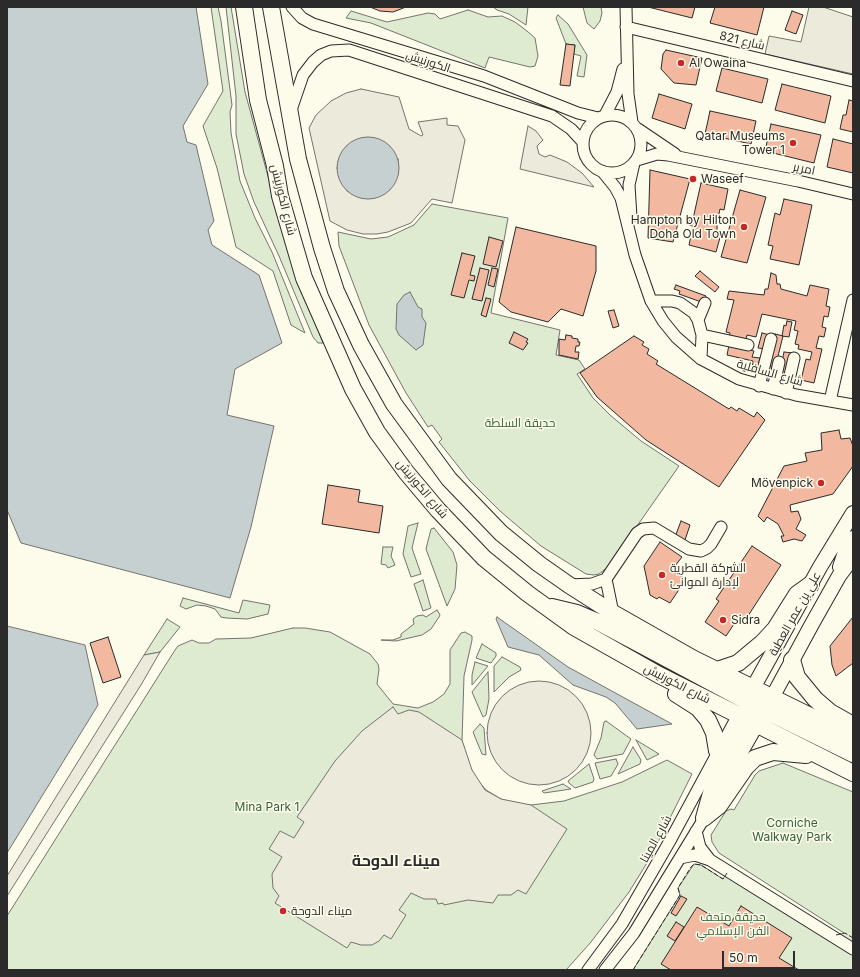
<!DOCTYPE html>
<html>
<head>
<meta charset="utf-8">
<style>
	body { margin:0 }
	#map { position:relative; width:860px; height:977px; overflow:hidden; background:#fdfbea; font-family:Inter,sans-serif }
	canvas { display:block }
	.frame { position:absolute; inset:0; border:8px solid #2b2b2b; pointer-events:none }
	.scale { position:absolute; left:722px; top:951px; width:73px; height:18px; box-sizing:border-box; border:2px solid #2b2b2b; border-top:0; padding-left:5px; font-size:12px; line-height:14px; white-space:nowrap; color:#2b2b2b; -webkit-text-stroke:3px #fdfbea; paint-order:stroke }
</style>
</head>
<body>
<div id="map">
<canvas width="860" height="977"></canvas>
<div class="frame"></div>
<div class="scale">50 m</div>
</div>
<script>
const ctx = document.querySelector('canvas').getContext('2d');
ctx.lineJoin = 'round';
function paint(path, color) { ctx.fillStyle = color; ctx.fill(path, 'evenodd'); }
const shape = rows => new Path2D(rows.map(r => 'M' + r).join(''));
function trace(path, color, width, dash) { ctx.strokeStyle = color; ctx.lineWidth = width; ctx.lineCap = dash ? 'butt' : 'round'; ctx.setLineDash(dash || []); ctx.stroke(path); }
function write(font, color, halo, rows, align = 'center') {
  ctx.font = font + ' Inter,Cairo,sans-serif'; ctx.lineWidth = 3; ctx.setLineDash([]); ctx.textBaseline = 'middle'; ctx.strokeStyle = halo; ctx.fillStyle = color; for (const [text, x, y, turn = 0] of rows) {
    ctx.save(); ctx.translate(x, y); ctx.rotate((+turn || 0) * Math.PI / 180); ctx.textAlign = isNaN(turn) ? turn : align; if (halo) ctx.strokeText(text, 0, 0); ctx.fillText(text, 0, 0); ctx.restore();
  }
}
const green = shape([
	[211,7,218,7,221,21,232,105,230,112,231,133,240,181,255,218,272,252,305,333,291,325,273,271,236,247,217,168,203,126,223,91,211,7],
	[226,7,231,7,245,92,278,213,301,286,323,343,318,343,313,337,279,256,254,202,244,174,236,134,236,96,226,7],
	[493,7,528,7,526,25,509,14,497,10,493,7],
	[583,7,601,7,602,13,600,21,594,29,587,23,583,7],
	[468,10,488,17,502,16,515,22,527,31,535,38,538,56,535,66,530,67,489,57,485,68,371,23,346,18,351,11,387,22,428,13,435,14,440,19,468,10],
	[558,15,568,24,587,55,584,77,577,76,581,56,574,54,575,45,566,44,556,18,558,15],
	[432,204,508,218,491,313,560,330,556,355,579,360,585,369,577,374,593,398,610,415,641,441,679,466,609,566,599,574,594,575,586,574,541,546,500,511,469,480,439,442,442,439,432,425,428,427,406,393,369,325,339,246,338,232,371,239,388,237,414,225,432,204],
	[418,523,412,548,421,574,411,577,403,554,408,526,418,523],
	[434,528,453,552,457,565,455,589,447,606,426,549,431,529,434,528],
	[383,547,393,547,391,556,395,565,388,568,386,565,381,564,383,547],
	[423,580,431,608,423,611,414,584,423,580],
	[183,598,239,613,243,600,270,605,268,614,247,619,226,618,221,617,215,609,206,606,197,605,186,609,180,606,183,598],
	[437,610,440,615,439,617,431,629,422,635,396,641,381,640,393,640,401,637,401,634,414,624,413,619,417,616,423,615,426,617,437,610],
	[167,619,180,627,160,652,144,655,167,619],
	[293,628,305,628,330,632,370,654,378,664,379,669,377,684,393,704,418,708,433,702,444,694,450,684,450,650,461,633,465,632,472,636,472,640,464,676,462,741,469,765,476,778,486,790,501,799,518,804,531,805,564,801,622,782,667,760,692,774,650,858,629,892,591,942,566,970,7,970,7,916,175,650,178,646,192,640,199,643,209,643,216,639,251,638,293,628],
	[482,644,496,653,496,656,491,663,476,658,482,644],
	[502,657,520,667,521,670,509,677,494,692,494,666,502,657],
	[475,662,488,666,472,685,472,675,475,662],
	[488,672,489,699,486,715,483,717,472,692,488,672],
	[606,721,631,739,623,754,597,759,594,755,601,738,604,722,606,721],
	[480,724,484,728,486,755,482,754,473,732,480,724],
	[636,740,659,754,647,760,636,740],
	[633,747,641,760,640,764,618,774,633,747],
	[616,759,618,764,611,776,600,779,595,763,616,759],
	[783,763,853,792,853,970,633,970,680,895,678,888,694,864,701,865,723,879,730,867,837,935,844,933,719,853,712,842,711,835,726,811,731,809,734,810,755,775,759,771,783,763],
	[589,764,594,779,593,782,575,788,569,783,568,781,589,764],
	[563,784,571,789,544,793,542,791,563,784]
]);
const parking = shape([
	[809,7,823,7,853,17,853,74,765,54,769,36,801,42,809,7],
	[361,89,399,97,409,129,421,136,423,135,418,122,447,118,447,125,458,126,465,140,452,203,432,199,411,223,388,232,377,234,363,234,347,230,330,221,309,128,316,115,331,101,346,93,361,89],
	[398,159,398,175,362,198,347,191,339,177,338,161,398,159],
	[528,126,536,131,543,140,537,146,539,154,545,157,550,155,567,162,582,173,594,187,520,169,528,126],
	[160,652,141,685,7,896,7,876,144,655,160,652],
	'487 733a52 52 0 1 1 104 0a52 52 0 1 1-104 0Z',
	[393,707,398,714,409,710,419,712,462,740,472,770,485,790,501,799,531,805,567,829,526,894,518,890,511,895,498,895,493,903,468,900,444,905,443,903,438,904,436,899,424,899,411,893,399,910,406,915,391,939,384,935,379,941,372,945,361,945,351,942,347,948,275,903,279,896,273,888,272,874,282,857,269,849,280,831,294,838,304,822,297,817,335,761,362,731,393,707]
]);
const water = shape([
	[7,7,196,7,208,84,183,126,187,142,196,145,214,221,208,230,212,245,259,275,282,343,235,369,227,415,274,426,251,527,230,598,21,543,7,510,7,7],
	'337 168a31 31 0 1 1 62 0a31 31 0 1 1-62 0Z',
	[410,292,418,307,422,309,422,317,426,323,423,345,416,350,399,335,396,329,397,304,404,295,410,292],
	[497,617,568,667,672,724,637,729,615,703,606,697,573,685,539,655,508,647,496,619,497,617],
	[7,626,85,645,98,705,7,853,7,626]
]);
const building = shape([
	[370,7,406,7,393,12,380,11,370,7],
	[648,7,695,7,692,18,648,7],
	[715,7,764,7,757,35,710,23,715,7],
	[792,11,803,15,796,34,785,30,792,11],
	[566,44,575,45,570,86,560,85,566,44],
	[666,50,702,58,696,85,674,83,661,69,663,54,666,50],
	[722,68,768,79,762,103,716,91,722,68],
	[782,84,831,96,825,123,775,110,782,84],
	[659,94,692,104,685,129,652,118,659,94],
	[849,100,853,101,853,132,840,129,843,115,846,115,849,100],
	[710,111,756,121,751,144,705,134,710,111],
	[771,124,821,135,814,163,765,151,771,124],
	[833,139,853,144,853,173,827,167,833,139],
	[650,170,690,179,673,242,648,238,650,170],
	[701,183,728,189,724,210,720,209,717,223,717,233,721,234,716,252,689,245,693,226,689,225,690,218,693,219,701,183],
	[740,190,766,197,747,263,721,257,740,190],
	[784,199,812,205,799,265,770,259,773,246,768,245,775,213,780,215,784,199],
	[516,227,596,246,596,271,583,316,561,309,548,322,511,312,499,302,516,227],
	[489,237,503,241,496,267,483,264,489,237],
	[462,253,475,256,470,275,475,276,474,281,469,280,464,298,451,295,462,253],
	[480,268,489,270,482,301,472,299,480,268],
	[492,268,498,269,494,287,488,285,492,268],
	[700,271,719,287,715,292,695,276,700,271],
	[771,273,776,275,777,284,780,284,781,289,807,296,810,285,829,289,826,306,830,307,828,317,824,316,822,327,826,328,824,337,819,336,816,348,822,349,814,383,801,380,806,359,810,360,812,352,798,349,799,345,795,344,798,331,794,330,796,321,762,314,756,337,747,335,746,339,729,338,730,333,726,332,734,300,727,299,729,291,764,295,765,289,768,289,771,273],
	[676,285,706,296,704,303,679,294,680,291,674,289,676,285],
	[486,298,491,299,486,317,481,315,486,298],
	[614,310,619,326,613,328,608,311,614,310],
	[787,321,792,322,789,337,782,336,784,325,786,326,787,321],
	[514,332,528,339,526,342,528,343,523,350,509,343,514,332],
	[762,333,770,335,766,349,758,348,762,333],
	[775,334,783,336,775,368,768,366,775,334],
	[566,335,572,336,572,338,578,339,578,342,580,342,579,346,576,346,575,352,579,352,578,359,559,355,559,339,565,340,566,335],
	[634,336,644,342,642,345,649,349,647,354,658,361,656,364,729,409,731,407,737,411,739,408,754,417,757,412,765,420,719,487,646,440,597,397,580,373,634,336],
	[729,345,754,351,752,357,760,358,757,370,752,369,753,361,727,355,729,345],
	[784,352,793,353,787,377,779,375,784,352],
	[839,430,841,439,850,438,853,446,853,466,833,494,790,505,791,512,798,511,801,519,796,529,806,535,802,541,794,539,783,542,781,536,784,536,778,524,767,517,764,522,758,516,784,466,807,461,805,453,822,450,821,433,839,430],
	[328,485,360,490,358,502,383,506,379,533,322,524,328,485],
	[681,521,690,525,685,540,675,537,681,521],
	[660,542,682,557,671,571,686,579,670,603,659,597,657,599,650,595,644,566,660,542],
	[752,546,781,565,746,619,740,615,726,636,705,622,719,601,716,599,752,546],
	[853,617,853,663,836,676,832,665,830,646,853,617],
	[108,637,121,677,103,683,90,643,108,637],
	[681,896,687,899,676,916,671,913,681,896],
	[741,906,792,938,779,958,799,970,671,970,661,964,697,907,729,926,741,906],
	[676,922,684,927,675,941,667,936,676,922]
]);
const minor = shape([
	[292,7,302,18,313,24,484,76,578,113,598,118],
	[626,7,628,94,632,122],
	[626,27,853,81],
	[291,110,303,75,313,62,321,55,331,51,349,50,552,116,571,129,583,142],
	'583 144a29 29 0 1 1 58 0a29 29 0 1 1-58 0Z',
	[605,115,617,92,623,69],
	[638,129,675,154],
	[637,160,657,154,668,155,798,181,853,194],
	[602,171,615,187,621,198,635,255,651,301,663,321,676,337,701,359,739,379,796,395,853,405],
	[631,217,629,185,634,163],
	[651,301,672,301,680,303,694,313,698,320,702,335,701,359],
	[698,320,705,303],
	[702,335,748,345],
	[759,386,771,339],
	[773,389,779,362],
	[786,393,794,358],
	[830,401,853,300],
	[606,579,613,613],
	[569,585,592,584,606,579,637,533,643,529,654,528,689,549,701,551,707,548,711,544,721,527],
	[718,795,758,725],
	[696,831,700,847,710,860],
	[680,858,695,855,710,860,853,949],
	[588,970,622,924,671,839,738,715],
	[605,970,634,933,708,812]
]);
const major = shape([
	[840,567,845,552,853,538],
	[748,697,820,567,853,513],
	[767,707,812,624,839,576,853,557]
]);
const highway = shape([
	[244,7,258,100,275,166,280,196,304,278,353,389,377,432,406,472,438,510,484,558,527,593,574,627,659,675,853,773],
	[271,7,298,159,322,248,336,291,361,345,394,404,449,479,501,533,539,564,569,585,613,613,694,659,853,737],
	[552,607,577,613,598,622,746,701,760,702,772,698],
	[792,660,797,677,815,699,830,712,853,725],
	[717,670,738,663,762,643,775,629,797,594,811,584],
	[676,694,698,708,708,720,714,733,717,751],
	[747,710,756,709,766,711,853,754],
	[704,818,719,806,746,767,755,758,773,752,806,755],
	[704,818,713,786,751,710]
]);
const fence = shape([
	[836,935,845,933,853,938],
	[633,970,680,895,678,888,691,867,694,864,701,865,723,879,727,873]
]);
const markers = [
	[681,63,4,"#c62828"],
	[793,143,4,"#c62828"],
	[693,179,4,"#c62828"],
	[744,227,4,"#c62828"],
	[821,483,4,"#c62828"],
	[662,575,4,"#c62828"],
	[723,620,4,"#c62828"],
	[283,911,4,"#c62828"]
];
const streetNames = [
	["شارع 821",742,41,13],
	["الكورنيش",428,62,18],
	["امرير",804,169,12],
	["شارع الكورنيش",283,200,76],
	["شارع السافلية",770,373,16],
	["شارع الكورنيش",422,489,50],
	["علي بن عمر العطية",795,614,-61],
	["شارع الكورنيش",677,684,27],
	["شارع المينا",656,839,-61]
];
const poiNames = [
	["Al Owaina",689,63],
	["Qatar Museums",785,136,"right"],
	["Tower 1",785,150,"right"],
	["Waseef",701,179],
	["Hampton by Hilton",736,220,"right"],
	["Doha Old Town",736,234,"right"],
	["Mövenpick",813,483,"right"],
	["الشركة القطرية",670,568],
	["لإدارة الموانئ",670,582],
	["Sidra",731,620],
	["ميناء الدوحة",291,911]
];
const parkNames = [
	["حديقة السلطة",520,423],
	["Mina Park 1",267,807],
	["Corniche",792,823],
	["Walkway Park",792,837],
	["حديقة متحف",733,917],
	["الفن الإسلامي",733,931]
];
const districtNames = [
	["ميناء الدوحة",396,861]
];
paint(green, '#deebd1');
trace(green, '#74746e', 1);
paint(parking, '#eceadb');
trace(parking, '#74746e', 1);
paint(water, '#c7d0d0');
trace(water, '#74746e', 1);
paint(building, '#f2b8a0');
trace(building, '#2b2b2b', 1);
trace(minor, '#2b2b2b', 13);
trace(major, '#2b2b2b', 16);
trace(highway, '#2b2b2b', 18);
trace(minor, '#fdfbea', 11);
trace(major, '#fdfbea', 14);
trace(highway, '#fdfbea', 16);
trace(fence, '#2b2b2b', 1, [5, 2]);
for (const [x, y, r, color] of markers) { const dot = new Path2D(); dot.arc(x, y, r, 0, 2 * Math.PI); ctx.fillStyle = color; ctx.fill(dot); trace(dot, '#fdfbea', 1.5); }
write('12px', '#2b2b2b', '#fdfbea', streetNames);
write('12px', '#2b2b2b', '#fdfbea', poiNames, 'left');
write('12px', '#34623c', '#fdfbea', parkNames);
write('bold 16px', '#2b2b2b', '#fdfbea', districtNames);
</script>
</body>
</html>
